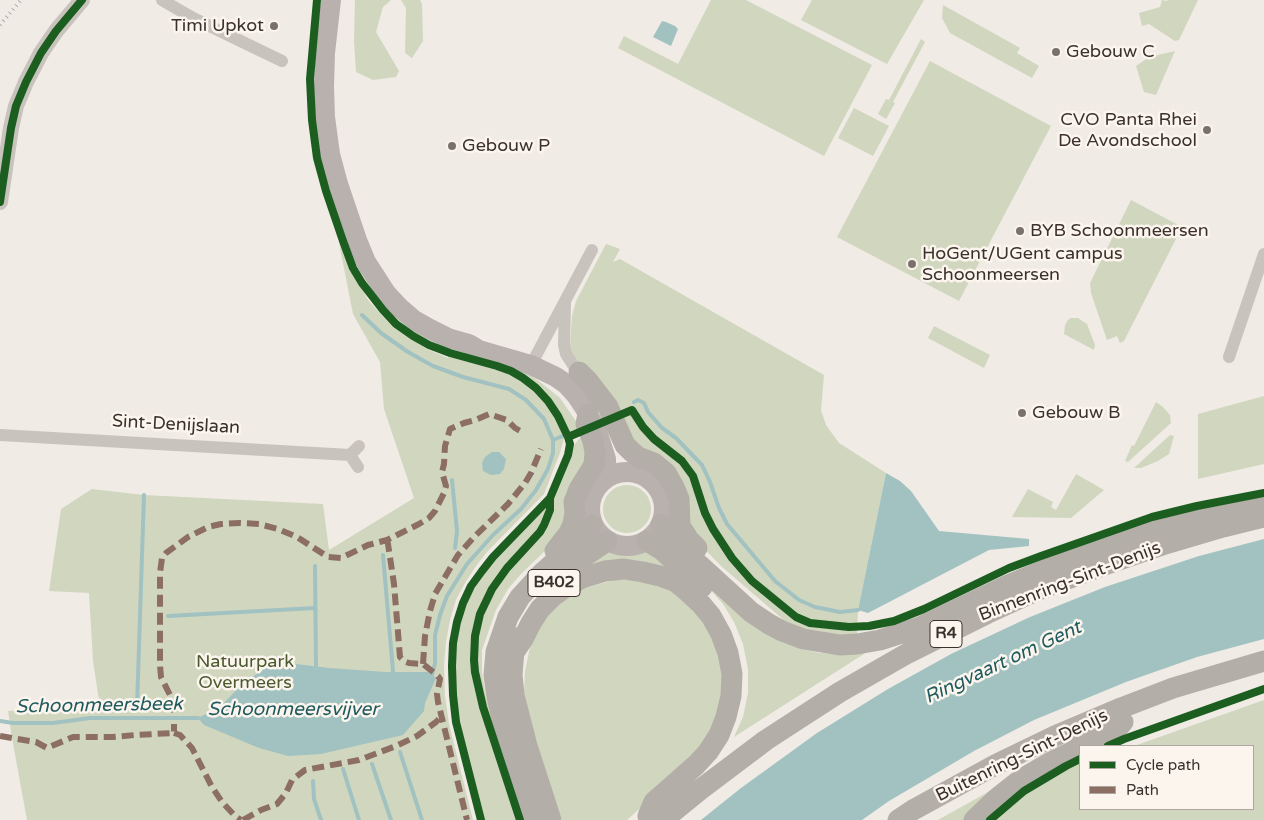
<!DOCTYPE html>
<html>
<head>
<meta charset="utf-8">
<style>
	body { margin:0 }
	#map { position:relative; width:1264px; height:820px; overflow:hidden; background:#f0ebe5; font-family:"Varela Round",sans-serif }
	canvas { display:block }
	.legend { position:absolute; left:1079px; top:745px; width:175px; height:65px; box-sizing:border-box; background:#fbf5ee; border:1px solid #aea6a0; margin:0; padding:6px 9px; list-style:none; font-size:15px; color:#3b302b }
	.legend li { display:flex; align-items:center; gap:10px; height:25px }
	.legend b { width:25px; border:1px solid #aea6a0 }
</style>
</head>
<body>
<div id="map">
<canvas width="1264" height="820"></canvas>
<ul class="legend">
<li><b style="height:6px;background:#1b5e20"></b>Cycle path</li>
<li><b style="height:6px;background:#8d6e63"></b>Path</li>
</ul>
</div>
<script>
const ctx = document.querySelector('canvas').getContext('2d');
ctx.lineJoin = 'round';
function paint(path, color) { ctx.fillStyle = color; ctx.fill(path, 'evenodd'); }
const shape = rows => new Path2D(rows.map(r => 'M' + r).join(''));
function trace(path, color, width, dash) { ctx.strokeStyle = color; ctx.lineWidth = width; ctx.lineCap = dash ? 'butt' : 'round'; ctx.setLineDash(dash || []); ctx.stroke(path); }
function write(font, color, halo, rows, align = 'center') {
  ctx.font = font + ' "Varela Round",sans-serif'; ctx.lineWidth = 5; ctx.setLineDash([]); ctx.textBaseline = 'middle'; ctx.strokeStyle = halo; ctx.fillStyle = color; for (const [text, x, y, turn = 0] of rows) {
    ctx.save(); ctx.translate(x, y); ctx.rotate((+turn || 0) * Math.PI / 180); ctx.textAlign = isNaN(turn) ? turn : align; if (halo) ctx.strokeText(text, 0, 0); ctx.fillText(text, 0, 0); ctx.restore();
  }
}
const green = shape([
	[355,0,391,0,383,7,376,32,399,71,396,77,373,80,356,72,354,41],
	[401,0,420,0,422,4,423,41,412,58,405,53,406,8],
	[711,0,746,0,872,65,824,156,618,48,624,36,678,64],
	[812,0,924,0,887,64,801,20],
	[1162,0,1167,1,1168,0,1198,0,1179,40,1175,41,1149,24,1142,26,1139,13,1160,7],
	[943,5,1020,48,1017,53,1039,66,1032,78,950,33,942,18],
	[921,39,925,42,893,102,895,103,886,119,878,114,886,99,889,100],
	[1175,51,1156,95,1144,92,1136,66,1149,57],
	[930,61,1051,126,959,301,837,237],
	[854,108,889,126,873,156,838,138],
	[1131,200,1182,227,1124,341,1120,343,1117,336,1107,340,1091,293,1090,283],
	[339,243,350,269,368,300,388,322,410,339,427,349,448,358,451,350,498,362,521,369,540,382,560,398,580,427,565,434,560,453,544,494,487,552,476,566,465,583,456,600,450,620,446,642,444,666,445,696,449,724,473,820,27,820,12,738,8,711,100,707,93,661,89,593,49,591,61,509,92,489,144,495,323,504,329,550,414,498,384,409,380,362,353,314],
	[606,244,620,249,613,262,620,259,824,375,821,410,826,425,839,443,886,473,858,610,857,635,840,635,805,630,786,622,721,566,693,537,684,512,641,454,571,352,570,345,572,316,576,301],
	[1070,318,1078,318,1087,324,1095,345,1094,350,1064,334,1065,325,1068,320],
	[934,326,990,355,984,368,928,338],
	[1264,396,1264,464,1198,479,1198,414],
	[1156,402,1163,407,1170,415,1171,423,1128,462,1125,461,1132,445,1134,446],
	[1170,435,1174,436,1169,454,1158,461,1141,468,1134,468],
	[585,437,588,452,568,513,551,545,522,573,508,589,496,610,482,650,482,673,486,696,506,767,486,706,478,671,477,647,480,626,488,602,502,578,542,534,547,526,553,510,553,499,574,445,579,439],
	[1076,474,1104,490,1071,518,1012,517,1028,489,1053,502,1051,507,1056,510],
	'603 509a24 24 0 1 1 48 0a24 24 0 1 1-48 0Z',
	[547,505,545,516,538,530,505,566,490,588,483,600,475,625,473,636,472,660,476,687,481,707,517,820,483,820,459,722,455,695,454,666,456,643,460,623,466,604,474,588,484,572,495,559],
	[607,547,615,551,627,552,639,550,646,547,659,554,711,604,720,618,729,634,735,654,737,674,736,694,736,674,733,652,725,632,714,614,704,601,691,589,678,579,661,572,643,567,624,565,604,567,581,574,565,582,549,593,585,561],
	[614,580,632,580,649,583,674,592,699,610,713,632,726,674,716,727,680,773,627,820,562,820,547,777,533,731,524,692,525,671,530,647,539,627,547,616,565,599,581,589],
	[707,586,782,642,800,649,820,653,841,654,867,652,734,737,743,717,748,693,748,669,743,644,734,622,723,604],
	[1264,700,1264,820,984,820,1001,804,1080,755,1080,809,1253,809,1253,746,1134,746],
	[1013,778,968,820,938,820]
]);
const water = shape([
	[662,21,666,22,675,26,678,29,671,46,653,37],
	[492,452,499,452,506,459,504,469,500,474,491,475,483,471,482,463,485,457],
	[886,473,900,481,911,491,939,531,1029,539,1029,546,989,550,868,613,858,610],
	[1264,539,1264,639,1197,657,1126,682,1034,720,974,751,889,801,862,820,701,820,741,788,817,733,888,689,951,654,1030,617,1105,587,1199,556],
	[296,664,329,668,386,672,428,672,436,678,425,703,424,711,403,735,321,754,288,756,259,748,204,725,198,718,221,706,244,682,268,667]
]);
const stream = shape([
	[362,315,381,333,408,352,433,366,463,377,509,389,526,400,544,419,553,440,553,453,548,469,536,490,521,509,493,535,467,564,447,596,440,615,435,635,435,663,432,675],
	[634,402,638,400,644,403,648,412,662,428,676,438,702,465,710,482,719,508,727,524,775,581,799,600,815,607,840,612,858,610],
	[553,440,565,435],
	[452,480,457,531,455,548],
	[383,555,393,671],
	[315,566,316,666],
	[168,616,315,608],
	[137,707,144,495],
	[0,721,13,723,53,723,90,718,198,718],
	[400,752,422,820],
	[372,764,391,820],
	[343,769,359,820],
	[313,781,314,799,321,820]
]);
const minor = shape([
	[162,0,193,18,282,61],
	[565,303,564,345,566,354,575,368,579,372,581,378],
	[1229,357,1264,254],
	[531,365,592,250],
	[0,435,350,455,358,467],
	[350,455,359,446]
]);
const tertiary = shape([
	[0,202,11,128,16,106,26,82,41,53,56,31,82,0]
]);
const primary = shape([
	[331,0,325,53,324,86,325,117,330,154,338,184,357,240,366,262,386,293,399,307,414,320,430,329,448,338,469,344,479,350,531,365,556,377,566,384,576,395,584,407,597,431,606,459,606,470,602,481],
	'590 509a37 37 0 1 1 74 0a37 37 0 1 1-74 0Z'
]);
const trunk = shape([
	[579,372,588,381,608,407,625,445,631,451,638,457,654,463,666,473,674,487,679,499,680,526,689,540,697,548],
	[661,524,670,538,751,612,769,624,782,631,803,639,840,645,857,644,880,640,920,627,1006,586,1095,549,1178,522,1228,510,1264,503],
	[647,541,662,550,702,587],
	[555,551,569,533,573,524,575,513,574,502,579,489,594,465,595,452,593,441,586,424,588,414],
	[550,587,582,558,607,541],
	[515,638,512,675,514,695,527,746,551,820],
	[515,651,523,639,531,623,540,609,552,597,567,586,582,578,605,571,624,569,643,572,660,576,676,582,688,592,701,604,711,616,721,634,728,653,732,674,731,696,726,717,719,735,708,752,696,765,654,802,648,816],
	[1083,746,1114,732,1123,722],
	[533,820,502,719,497,697,494,675,496,652,508,617,520,597,542,573,585,535,592,525],
	[663,820,701,789,766,740,840,692,908,653,988,613,1036,591,1110,563,1162,545,1223,527,1264,517],
	[898,820,913,810,997,764,1055,736,1121,708,1173,688,1264,661],
	[974,820,996,799,1020,780,1049,763,1080,748]
]);
const rail = shape([
	[0,25,21,0]
]);
const quiet = shape([
	[387,540,388,544,394,584,400,657,404,661,409,663,423,664,438,676,440,679,437,694,438,702,467,820],
	[423,664,425,636,430,611,435,594,445,577,458,555,474,537,508,504,525,483,531,473,541,449],
	[174,712,170,695,161,677,160,665,160,573,162,558,166,553,188,537,208,527,221,524,240,523,259,524,278,529,297,537,328,557,341,558,368,545,387,540,419,524,429,518,435,511,444,493,446,486,442,472,444,464,445,446,450,429,464,423,475,420,489,414,507,420,515,428,524,433],
	[174,733,180,735,192,748,212,787,222,802,235,816,241,820],
	[0,736,36,742,47,748,73,737,112,737,135,735,174,733,174,724],
	[243,820,261,810,277,804,286,793,292,780,305,770,359,760,396,746,417,736,436,722,442,716]
]);
const cycleway = shape([
	[317,0,310,79,312,120,317,158,326,191,343,241,353,268,362,283,383,310,396,324,413,336,429,345,450,353,497,366,511,371,523,378,536,388,548,401,558,416,568,437,570,444,568,455,550,498,550,510,544,525,540,532,507,568,492,589,480,614,475,636,474,660,475,672,483,707,520,820],
	[0,202,11,128,16,106,26,82,41,53,56,31,82,0],
	[568,437,632,410,643,427,654,439,682,461,693,476,705,513,713,529,732,558,752,581,796,617,810,623,849,627,869,626,894,621,924,609,1009,568,1041,556,1152,517,1197,506,1264,493],
	[1108,746,1124,739,1264,689],
	[481,820,456,722,453,695,452,666,453,643,457,622,463,603,471,586,482,571,493,557,550,498],
	[990,820,1024,791,1066,766,1080,759]
]);
const markers = [
	[274,26,5,"#7a716c"],
	[1056,52,5,"#7a716c"],
	[1207,130,5,"#7a716c"],
	[452,146,5,"#7a716c"],
	[1020,231,5,"#7a716c"],
	[912,264,5,"#7a716c"],
	[1022,413,5,"#7a716c"]
];
const shields = [
	[554,583,52],
	[946,634,32]
];
const shieldNames = [
	["B402",554,583],
	["R4",946,634]
];
const poiNames = [
	["Timi Upkot",264,26,"right"],
	["Gebouw C",1066,52],
	["CVO Panta Rhei",1197,120,"right"],
	["De Avondschool",1197,141,"right"],
	["Gebouw P",462,146],
	["BYB Schoonmeersen",1030,231],
	["HoGent/UGent campus",922,254],
	["Schoonmeersen",922,275],
	["Gebouw B",1032,413]
];
const streetNames = [
	["Sint-Denijslaan",176,425,3],
	["Binnenring-Sint-Denijs",1070,582,-21],
	["Buitenring-Sint-Denijs",1022,756,-26]
];
const parkNames = [
	["Natuurpark",245,662],
	["Overmeers",245,683]
];
const waterNames = [
	["Ringvaart om Gent",1003,663,-25],
	["Schoonmeersbeek",99,706,-1],
	["Schoonmeersvijver",293,710]
];
paint(green, '#d1d6bf');
paint(water, '#a1c2c1');
trace(stream, '#a1c2c1', 4);
trace(minor, '#c9c3be', 12);
trace(tertiary, '#c9c3be', 16);
trace(primary, '#b8b1ad', 20);
trace(trunk, '#b4aea8', 21);
trace(rail, '#b1aca8', 4, [1, 4]);
trace(quiet, '#8d6e63', 6, [12, 6]);
trace(cycleway, '#1b5e20', 8);
for (const [x, y, r, color] of markers) { const dot = new Path2D(); dot.arc(x, y, r, 0, 2 * Math.PI); ctx.fillStyle = color; ctx.fill(dot); trace(dot, '#fbf5ee', 2); }
for (const [x, y, w] of shields) { const box = new Path2D(); box.roundRect(x - w / 2, y - 13.5, w, 27, 4); ctx.fillStyle = '#fbf5ee'; ctx.fill(box); trace(box, '#3b302b', 1); }
write('bold 16px', '#3b302b', null, shieldNames);
write('18px', '#3b302b', '#fbf5ee', poiNames, 'left');
write('18px', '#3b302b', '#fbf5ee', streetNames);
write('18px', '#4a5a2e', '#fbf5ee', parkNames);
write('italic 19px', '#1f5a5e', '#fbf5ee', waterNames);
</script>
</body>
</html>
